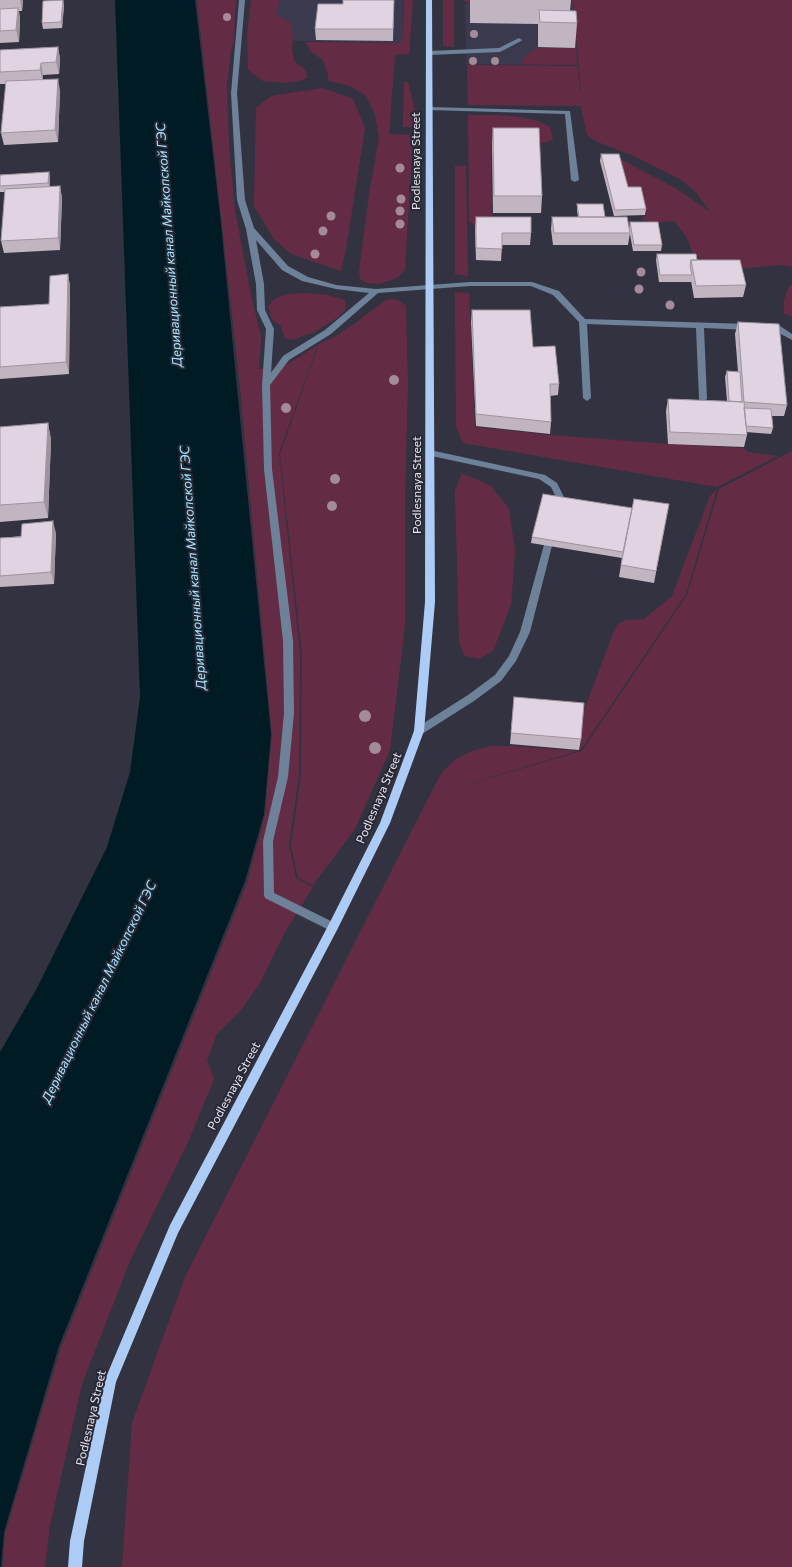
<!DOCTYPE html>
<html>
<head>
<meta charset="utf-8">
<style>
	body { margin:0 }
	canvas { display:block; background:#333240 }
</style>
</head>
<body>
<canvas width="792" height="1567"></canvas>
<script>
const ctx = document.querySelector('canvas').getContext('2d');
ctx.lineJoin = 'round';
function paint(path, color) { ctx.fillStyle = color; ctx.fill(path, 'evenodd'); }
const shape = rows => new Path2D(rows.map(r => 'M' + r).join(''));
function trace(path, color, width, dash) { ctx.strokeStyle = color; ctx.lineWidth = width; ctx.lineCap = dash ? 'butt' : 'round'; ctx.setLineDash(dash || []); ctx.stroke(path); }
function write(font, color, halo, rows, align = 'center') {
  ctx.font = font + ' Commissioner,sans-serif'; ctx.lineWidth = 4; ctx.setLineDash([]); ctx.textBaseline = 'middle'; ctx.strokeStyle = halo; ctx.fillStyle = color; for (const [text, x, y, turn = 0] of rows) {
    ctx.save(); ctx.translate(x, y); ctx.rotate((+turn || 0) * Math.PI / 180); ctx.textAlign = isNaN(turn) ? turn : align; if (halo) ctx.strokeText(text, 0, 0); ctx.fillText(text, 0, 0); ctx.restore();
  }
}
const built = shape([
	[263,0,403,0,402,43,257,40],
	[465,4,573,4,578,65,466,64]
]);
const green = shape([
	[197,0,236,0,234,40,231,50,227,85,229,147,235,210,251,295,261,337,259,369,280,369,318,345,279,453,300,654,299,775,289,845,296,878,313,887,285,932,260,983,241,1010,217,1034,207,1060,214,1079,188,1142,130,1261,82,1384,50,1525,45,1567,3,1567,5,1534,61,1348,247,883,265,815,272,735,239,377],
	[251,0,280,0,276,14,291,22,293,36,292,50,294,61,306,70,307,78,299,81,283,83,263,81,248,70,247,35],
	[404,0,413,0,409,54,395,55,389,134,413,135,405,270,397,278,379,284,367,283,360,279,359,271,369,195,379,138,375,114,365,95,350,86,329,81,327,71,322,59,311,52,306,42,402,43],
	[443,0,454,0,454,47,443,46],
	[464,0,792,0,792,267,780,265,735,269,711,267,693,253,686,236,674,221,654,223,641,219,646,215,640,192,628,193,618,158,677,189,710,212,696,192,680,179,631,155,598,142,587,135,581,106,468,105,467,65,578,66,580,90,588,90,581,90,573,3,469,4],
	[538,48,576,48,577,65,521,64,526,55],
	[404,82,408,82,415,110,413,127,403,127],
	[323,88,353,99,365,128,346,249,341,271,291,254,274,239,254,206,256,108,271,96],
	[468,115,496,115,521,117,538,121,550,127,553,140,537,144,491,144,492,227,478,227,469,222],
	[455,166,466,166,468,276,455,274],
	[792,284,792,316,784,314,784,300,788,288],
	[455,292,469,293,475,427,550,435,668,444,743,448,748,452,778,456,717,487,463,443,456,426],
	[307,293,328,295,345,300,346,309,337,318,315,332,292,340,285,339,281,326,272,320,268,307,274,299,288,294],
	[391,299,398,300,406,306,408,384,405,501,405,625,390,750,355,829,313,885,298,878,291,846,301,775,302,655,280,454,319,344,336,336,354,324,386,300],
	[792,451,792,1567,122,1567,132,1423,185,1277,435,785,443,771,456,759,472,751,491,746,512,746,578,751,435,794,582,751,687,595,719,489],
	[462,473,491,486,509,509,515,550,511,605,493,651,479,659,465,656,459,642,455,491],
	[717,489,686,594,580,751,583,713,614,631,618,624,626,620,644,619,672,596,710,496]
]);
const water = shape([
	[115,0,195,0,221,224,271,734,264,814,245,881,59,1346,4,1532,1,1567,0,1567,0,1052,37,988,107,847,130,772,140,697]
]);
const minor = shape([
	[239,0,245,0,237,93,245,200,254,228,288,266,308,277,336,285,376,289,470,282,532,282,559,291,585,319,749,324,753,327,749,330,704,328,707,399,703,402,699,399,696,328,587,324,591,398,587,401,583,398,579,322,553,295,531,286,470,286,378,293,331,334,289,360,270,385,272,469,293,641,294,713,288,777,273,841,274,893,337,924,338,927,337,930,333,932,265,898,264,895,263,841,278,777,284,713,283,641,264,469,262,385,266,329,257,310,256,284,246,229,237,200,231,93,239,0],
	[256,240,282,270,302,281,336,289,369,293,325,330,283,356,271,373,274,329,265,310,264,284,256,240],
	[519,38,522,40,521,41,500,52,429,55,426,53,429,51,499,48,519,38],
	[430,107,570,111,579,180,575,182,571,180,565,114,428,110,428,108,430,107],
	[767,325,780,326,792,334,792,340,775,331,764,330,763,328,767,325],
	[430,450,545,475,557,483,564,497,561,509,560,511,554,511,553,509,556,497,551,487,539,479,427,455,426,453,427,451,430,450],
	[551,531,555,534,530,632,516,661,501,681,474,701,422,734,416,734,414,731,416,728,468,695,495,675,509,656,520,632,547,534,551,531]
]);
const major = shape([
	[426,0,432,0,435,602,424,731,390,823,337,930,178,1233,116,1382,84,1541,82,1567,68,1567,70,1541,104,1382,170,1225,329,924,380,823,414,731,425,602,426,0]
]);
const trees = [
	[227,17,4],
	[474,34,4],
	[473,61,4],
	[495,61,4],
	[400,168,4.5],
	[401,199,4.5],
	[400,211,4.5],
	[331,216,4.5],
	[400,224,4.5],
	[323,231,4.5],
	[315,254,4.5],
	[641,272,4.5],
	[639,289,4.5],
	[670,305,4.5],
	[394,380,5],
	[286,408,5],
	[335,479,5],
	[332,506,5],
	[365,716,6],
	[375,748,6]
];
const wall = shape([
	[0,0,23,0,22,11,19,11,20,19,19,42,0,43],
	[63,0,64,6,62,28,43,29,42,23],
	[343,0,394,0,393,41,316,40,315,29,343,4],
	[470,0,571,0,570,11,577,23,575,48,538,47,538,24,470,23],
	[58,47,60,59,59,74,43,75,43,79,60,90,58,142,4,145,1,133,6,84,0,84,0,50],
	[493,128,542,196,541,213,493,213,492,145],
	[601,154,646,209,645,215,614,216,600,161],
	[49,172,50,178,50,187,60,186,62,198,60,250,4,253,1,241,5,192,0,192,0,175],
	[577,204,605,217,630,233,628,245,553,245,551,229,552,217,578,217,577,210],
	[476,217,531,233,530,245,502,245,501,261,476,260,475,229],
	[630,222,662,245,661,251,633,251,629,229],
	[657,254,697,260,746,285,743,297,694,298,691,281,691,282,659,282,656,260],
	[68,274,70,286,69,374,0,379,0,307,49,304],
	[472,310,533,347,559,384,558,395,550,396,551,422,550,434,476,426,471,322],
	[738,322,787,405,784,416,771,416,773,428,771,434,746,432,747,435,744,447,668,444,666,411,668,399,727,401,725,377,727,371,738,372,735,334],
	[48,423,51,440,48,518,0,522,0,427],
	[669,504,654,583,619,577,622,558,531,543,532,537,632,508],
	[56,533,54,584,0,587,0,538],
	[514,697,581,739,579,750,510,744]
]);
const shadedWall = shape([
	[20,0,23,0,22,11],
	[63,0,64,6,62,28,61,22],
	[18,8,20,19,19,42,16,30],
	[58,47,60,59,59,74,56,62],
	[41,63,43,75,43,82,40,70],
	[58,79,60,90,58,142,55,130],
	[49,172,50,178,50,189,48,183],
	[60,186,62,198,60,250,58,238],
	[68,274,70,286,69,374,66,362],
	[48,423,51,440,48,518,44,502],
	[53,521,56,533,54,584,51,572]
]);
const building = shape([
	[63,0,61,22,42,23,43,1,63,0],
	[343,0,394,0,393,29,315,29,318,4,343,4,343,0],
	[18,8,16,30,0,31,0,9,18,8],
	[539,10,576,11,577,23,540,22,539,10],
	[58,47,56,62,41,63,40,70,0,72,0,50,58,47],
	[58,79,55,130,1,133,6,81,58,79],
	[493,128,539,128,542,196,494,196,493,128],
	[601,154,619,154,628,187,641,187,646,209,615,210,601,154],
	[49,172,48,183,0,186,0,175,49,172],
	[60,186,58,238,1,241,5,189,60,186],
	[577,204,603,204,605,217,579,217,577,204],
	[476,217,531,217,531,233,502,233,502,249,476,248,476,217],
	[552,217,627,217,630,233,554,233,552,217],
	[630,222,658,222,662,245,634,245,630,222],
	[657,254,696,254,697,260,691,260,690,266,692,275,660,275,657,254],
	[691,260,740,260,746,285,696,286,691,260],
	[68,274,66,362,0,367,0,307,49,304,50,276,68,274],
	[472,310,530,310,533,347,555,346,559,384,550,384,551,422,476,414,472,310],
	[738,322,779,324,787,405,744,402,747,435,670,432,668,399,744,402,738,322],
	[727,371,740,372,742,402,729,401,727,371],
	[744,408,771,409,773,428,746,426,744,408],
	[48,423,44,502,0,505,0,427,48,423],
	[543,494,632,508,623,552,532,537,543,494],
	[634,499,669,504,656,571,621,565,634,499],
	[53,521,51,572,0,576,0,538,21,537,22,524,53,521],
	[514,697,584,703,581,739,511,733,514,697]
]);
const streetNames = [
	["Podlesnaya Street",416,161,-90],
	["Podlesnaya Street",417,485,-90],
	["Podlesnaya Street",379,798,-67],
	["Podlesnaya Street",234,1086,-62],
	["Podlesnaya Street",91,1418,-77]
];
const waterNames = [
	["Деривационный канал Майкопской ГЭС",169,245,-94],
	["Деривационный канал Майкопской ГЭС",193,568,-94],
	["Деривационный канал Майкопской ГЭС",99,992,-64]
];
paint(built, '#3b394d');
paint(green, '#642c44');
paint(water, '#001b24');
paint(minor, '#6d8199');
paint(major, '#acccf5');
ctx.fillStyle = '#a38b99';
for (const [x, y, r] of trees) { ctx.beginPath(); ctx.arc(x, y, r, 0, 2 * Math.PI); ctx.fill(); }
paint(wall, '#c1b5c2');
paint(shadedWall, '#9d949e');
paint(building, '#e0d3e2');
trace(building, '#9d949e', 1);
write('12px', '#e7e6ef', '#292836', streetNames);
write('italic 13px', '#a1e8ff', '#292836', waterNames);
</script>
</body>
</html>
